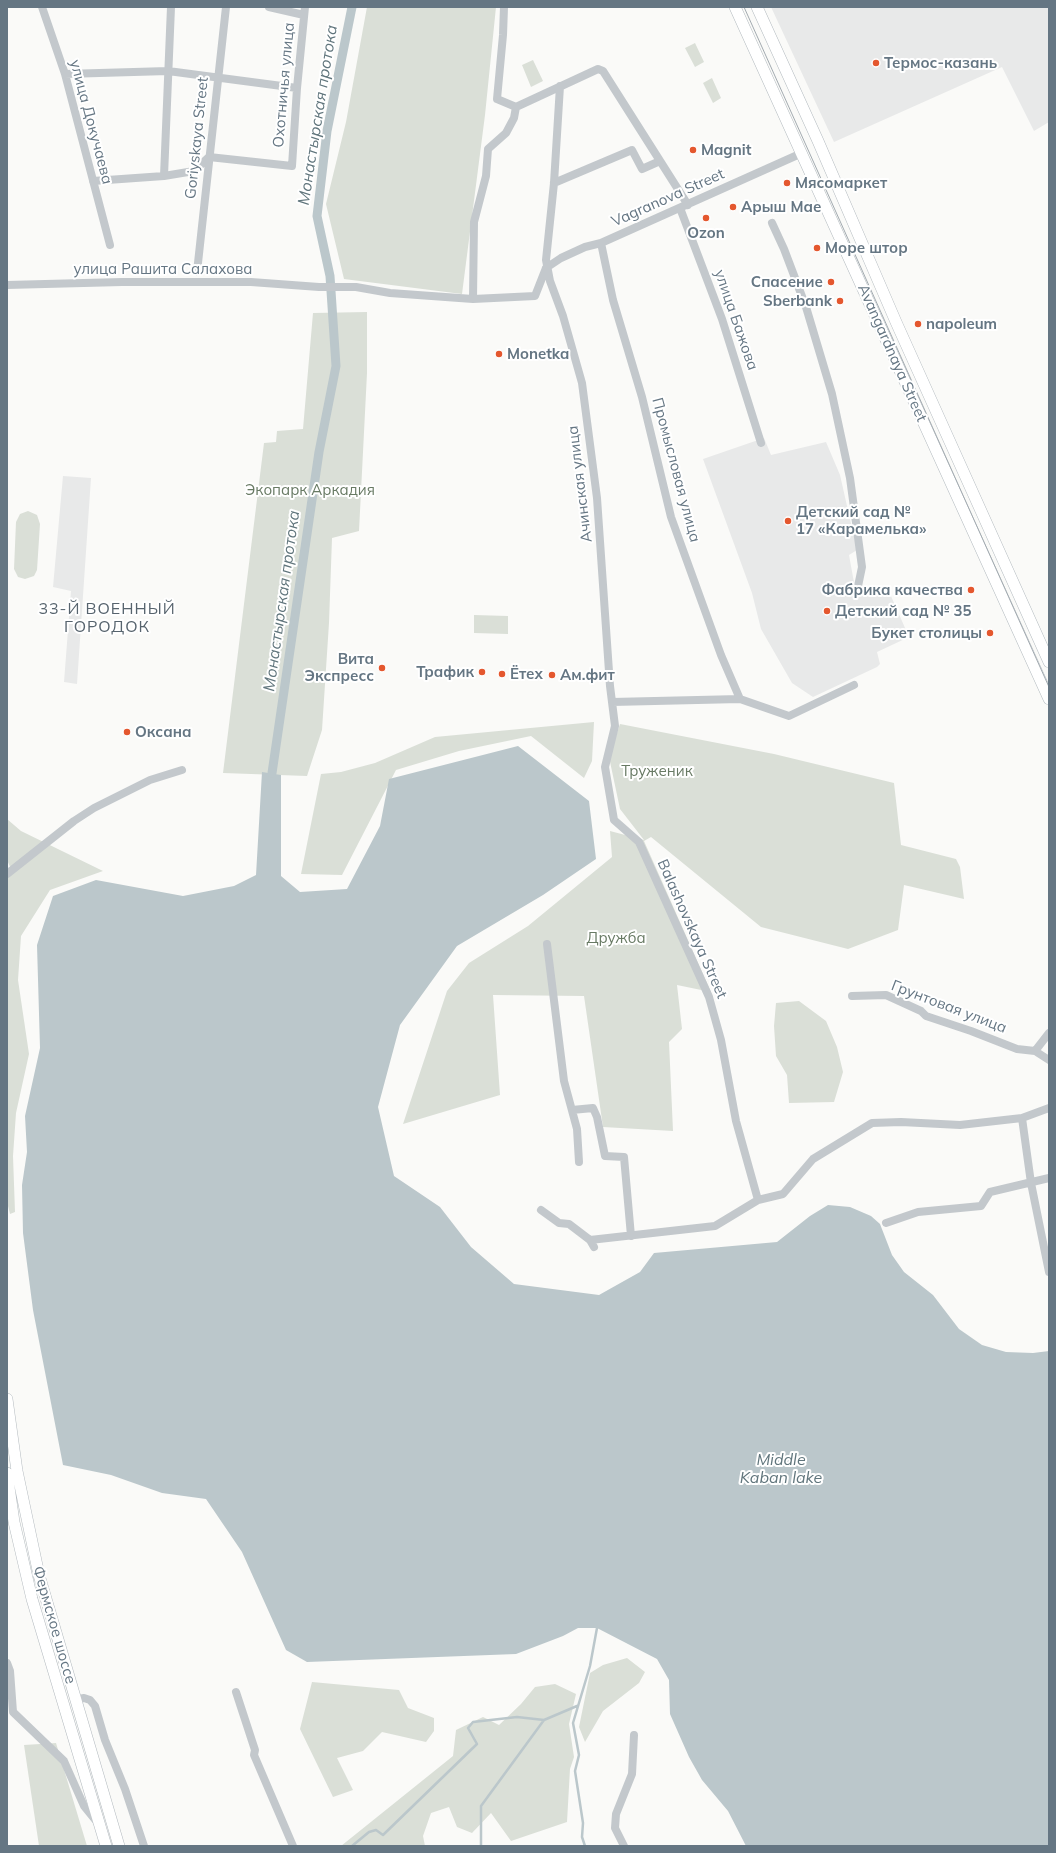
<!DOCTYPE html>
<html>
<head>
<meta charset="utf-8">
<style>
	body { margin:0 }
	#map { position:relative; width:1056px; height:1853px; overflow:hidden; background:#fafaf8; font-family:Mulish,sans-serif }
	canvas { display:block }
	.frame { position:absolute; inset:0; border:8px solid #657683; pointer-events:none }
</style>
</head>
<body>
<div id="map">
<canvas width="1056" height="1853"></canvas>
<div class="frame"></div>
</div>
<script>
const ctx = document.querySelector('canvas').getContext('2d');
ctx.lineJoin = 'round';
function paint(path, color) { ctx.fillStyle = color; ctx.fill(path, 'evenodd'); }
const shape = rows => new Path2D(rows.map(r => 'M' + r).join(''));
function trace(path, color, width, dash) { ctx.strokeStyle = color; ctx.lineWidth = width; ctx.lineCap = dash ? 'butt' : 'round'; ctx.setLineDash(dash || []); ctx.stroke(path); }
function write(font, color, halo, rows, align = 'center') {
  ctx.font = font + ' Mulish,sans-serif'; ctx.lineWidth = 4; ctx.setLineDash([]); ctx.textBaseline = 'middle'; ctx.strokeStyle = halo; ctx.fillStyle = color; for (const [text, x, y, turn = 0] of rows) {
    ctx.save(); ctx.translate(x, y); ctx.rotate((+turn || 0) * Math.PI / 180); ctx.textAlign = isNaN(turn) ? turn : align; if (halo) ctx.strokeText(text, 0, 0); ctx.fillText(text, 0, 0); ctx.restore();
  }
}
const built = shape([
	[771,7,1049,7,1049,122,1034,131,1002,67,834,142],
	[764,438,771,455,826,442,840,475,857,550,849,555,855,588,887,587,909,637,877,652,880,664,877,667,813,697,792,683,761,629,752,593,703,459],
	[63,476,91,478,77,684,64,682,71,591,53,587]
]);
const green = shape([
	[367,7,496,7,485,115,462,294,344,279,326,204,346,122],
	[695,43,704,62,695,67,685,48],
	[533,60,543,81,531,87,522,65],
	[712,78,721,98,713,103,703,83],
	[367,312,367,373,359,531,332,538,329,623,322,730,307,776,223,773,264,443,276,442,277,431,303,429,313,313],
	[28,511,37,515,40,524,37,570,34,576,25,579,18,577,14,569,16,522,20,514],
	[474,615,508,616,508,634,474,633],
	[594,722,592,761,584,778,531,736,459,751,396,770,342,875,301,874,321,774,341,772,375,763,435,737],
	[620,724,774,754,894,783,901,845,956,859,960,867,964,899,904,885,898,930,848,949,761,927,651,837,644,841,711,992,677,985,682,1029,669,1042,673,1131,603,1127,584,996,493,995,500,1095,403,1124,447,991,469,963,528,926,612,857,610,831,644,840,620,809,609,757],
	[7,819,21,831,103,871,50,890,21,936,18,980,29,1054,16,1113,13,1156,15,1212,10,1214,7,1202,7,872,11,869,7,860],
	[799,1001,826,1021,837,1047,843,1072,834,1102,789,1103,787,1075,776,1056,774,1026,776,1003],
	[627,1658,645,1672,639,1683,603,1711,585,1742,579,1727,590,1673,603,1665],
	[312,1682,399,1690,408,1708,434,1718,434,1731,426,1742,382,1732,363,1751,337,1758,353,1790,333,1797,300,1729],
	[555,1684,576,1694,569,1724,574,1757,570,1769,567,1822,511,1841,491,1813,472,1833,457,1827,449,1807,431,1813,423,1836,425,1846,341,1846,453,1756,456,1730,483,1717,499,1725,521,1704,535,1687],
	[56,1743,87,1846,39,1846,24,1745]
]);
const water = shape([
	[518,746,589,801,596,859,543,895,457,946,400,1025,378,1107,394,1176,440,1207,471,1247,514,1284,599,1295,640,1272,654,1253,777,1242,810,1216,828,1205,850,1207,871,1216,880,1224,892,1255,904,1272,933,1295,959,1329,982,1345,1006,1352,1033,1353,1049,1351,1049,1846,746,1846,728,1811,702,1780,689,1757,670,1714,669,1680,657,1659,597,1628,578,1628,563,1636,516,1654,307,1662,286,1650,242,1552,206,1499,162,1493,111,1475,63,1465,33,1310,23,1233,22,1185,27,1152,25,1116,40,1048,37,945,53,896,96,880,183,896,234,886,256,875,262,772,281,775,281,876,300,892,347,889,380,826,389,779]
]);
const stream = shape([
	[352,1846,369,1832,376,1830,383,1835,477,1744,468,1728,473,1722,517,1717,544,1720,577,1706],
	[481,1846,481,1806,544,1720],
	[585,1846,582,1837,583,1823,575,1771,579,1755,573,1723,590,1666,597,1628]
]);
const canal = shape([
	[272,773,319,452,336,366,330,276,317,216,327,131,352,7]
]);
const street = shape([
	[42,7,65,74,110,245],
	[269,7,304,15],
	[504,7,503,35,497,99,516,107,598,69,603,71,688,205],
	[65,74,168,71,297,88],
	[560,86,554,183,546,260,550,281,563,316,582,383,597,498,610,686,615,726,605,767,614,820,639,842,709,997,721,1040,736,1121,758,1200],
	[164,176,171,7],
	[93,181,164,176,194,171,209,157,292,166,297,88,305,7],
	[554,183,632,150,642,169,660,161],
	[680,208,722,319,761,443],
	[772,223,784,249,806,307,832,394,850,478,862,567,857,591],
	[601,243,613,300,642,397,671,517,721,655,740,699],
	[546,268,561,258,585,247,601,243,802,153],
	[197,272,226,7],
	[7,285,122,282,251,282,319,287,356,287,390,293,473,299,535,296,546,268],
	[473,299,474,222,486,176,488,149,506,133,514,118,516,107],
	[612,702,740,699,789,716,854,685],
	[7,874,74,821,94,808,150,780,182,770],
	[547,944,564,1081,577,1129,579,1162],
	[852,996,886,995,921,1011,926,1016,971,1031,1017,1049,1035,1051,1049,1060],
	[1035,1051,1049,1033],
	[572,1110,593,1108,597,1117,605,1156,624,1157,631,1236],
	[1022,1118,1031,1183,1049,1272],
	[541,1210,559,1223,569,1224,590,1240,594,1247],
	[886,1223,918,1212,981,1206,990,1192,1049,1178],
	[590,1240,715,1226,758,1200,783,1194,813,1159,872,1123,901,1122,960,1125,1022,1118,1049,1108],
	[7,1663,10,1671,13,1712,64,1761,84,1806,97,1822],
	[236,1692,255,1750,254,1755,293,1846],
	[75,1700,84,1698,90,1700,95,1706,105,1740,125,1789,144,1846],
	[624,1846,615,1828,616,1814,632,1774,634,1735]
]);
const secondary = shape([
	[735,7,1049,699],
	[757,7,818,141,896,322,1049,662],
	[7,1399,17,1471,39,1575,119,1846],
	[7,1473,14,1522,32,1599,106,1846]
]);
const tram = shape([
	[744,7,1049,687]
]);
const markers = [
	[876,63,4,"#e4572e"],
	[693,150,4,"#e4572e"],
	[787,183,4,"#e4572e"],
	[733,207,4,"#e4572e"],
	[706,218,4,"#e4572e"],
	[817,248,4,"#e4572e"],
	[831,282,4,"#e4572e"],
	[840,301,4,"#e4572e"],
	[918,324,4,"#e4572e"],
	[499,354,4,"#e4572e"],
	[788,521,4,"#e4572e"],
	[971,590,4,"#e4572e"],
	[827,611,4,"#e4572e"],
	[990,633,4,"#e4572e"],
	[382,668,4,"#e4572e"],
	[482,672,4,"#e4572e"],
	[502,674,4,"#e4572e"],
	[552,675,4,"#e4572e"],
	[127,732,4,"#e4572e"]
];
const poiNames = [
	["Термос-казань",884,63],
	["Magnit",701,150],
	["Мясомаркет",795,183],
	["Арыш Мае",741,207],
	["Ozon",706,233,"center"],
	["Море штор",825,248],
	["Спасение",823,282,"right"],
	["Sberbank",832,301,"right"],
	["napoleum",926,324],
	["Monetka",507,354],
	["Детский сад №",796,512],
	["17 «Карамелька»",796,529],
	["Фабрика качества",963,590,"right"],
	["Детский сад № 35",835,611],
	["Букет столицы",982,633,"right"],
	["Вита",374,659,"right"],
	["Экспресс",374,676,"right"],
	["Трафик",474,672,"right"],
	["Ётех",510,674],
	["Ам.фит",560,675],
	["Оксана",135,732]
];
const streetNames = [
	["Охотничья улица",284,85,-85],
	["улица Докучаева",91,122,75],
	["Goriyskaya Street",197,138,-84],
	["Vagranova Street",668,198,-24],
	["улица Рашита Салахова",163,269],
	["улица Бажова",736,320,71],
	["Avangardnaya Street",892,353,66],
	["Промысловая улица",676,470,75],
	["Ачинская улица",580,484,-97],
	["Balashovskaya Street",692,929,66],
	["Грунтовая улица",949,1007,21],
	["Фермское шоссе",54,1625,74]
];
const parkNames = [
	["Экопарк Аркадия",310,490],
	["Труженик",657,771],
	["Дружба",616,938]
];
const waterNames = [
	["Монастырская протока",318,115,-81],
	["Монастырская протока",282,601,-82],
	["Middle",781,1460],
	["Kaban lake",781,1478]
];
const neighbourhoodNames = [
	["33-Й ВОЕННЫЙ",107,609],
	["ГОРОДОК",107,627]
];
paint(built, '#e8e9e9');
paint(green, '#dadfd7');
paint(water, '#bbc7cb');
trace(stream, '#bbc7cb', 2.5);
trace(canal, '#bbc7cb', 9);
trace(secondary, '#b3babf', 12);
trace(street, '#c3c8cc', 8);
trace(secondary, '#fff', 11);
trace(tram, '#a2aab0', 1);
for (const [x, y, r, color] of markers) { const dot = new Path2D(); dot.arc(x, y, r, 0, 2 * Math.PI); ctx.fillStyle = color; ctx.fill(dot); trace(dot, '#fff', 1.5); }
write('bold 15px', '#657683', '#fff', poiNames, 'left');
write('15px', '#657683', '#fff', streetNames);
write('15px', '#687a64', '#fff', parkNames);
write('italic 16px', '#60757c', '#fff', waterNames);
ctx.letterSpacing = '1px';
write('16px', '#57646e', '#fff', neighbourhoodNames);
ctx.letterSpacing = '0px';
</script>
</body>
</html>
